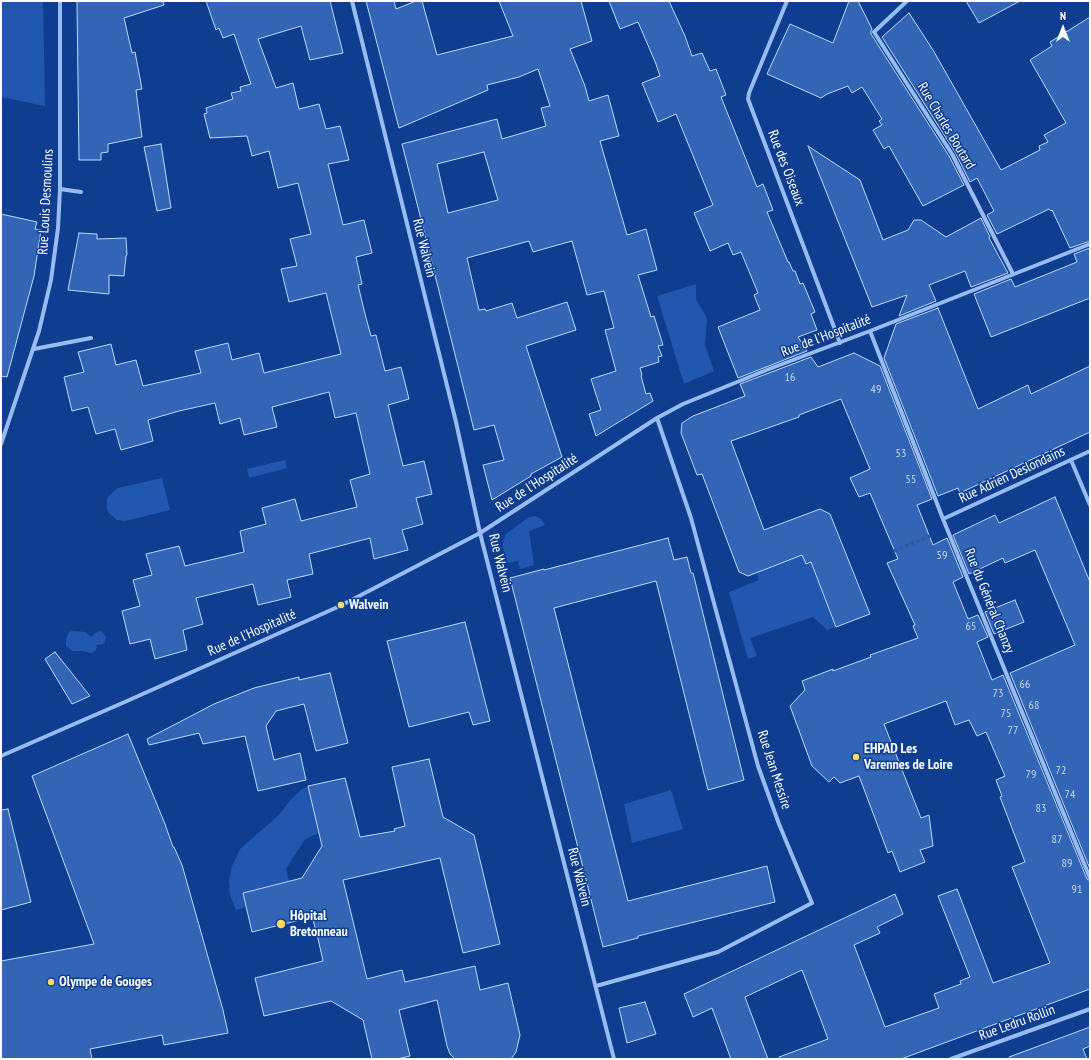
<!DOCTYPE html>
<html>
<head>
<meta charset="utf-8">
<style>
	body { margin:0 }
	#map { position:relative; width:1091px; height:1060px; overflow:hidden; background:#0f3e90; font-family:"PT Sans Narrow",sans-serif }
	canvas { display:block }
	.frame { position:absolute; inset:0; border:2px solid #fff; pointer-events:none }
	.north { position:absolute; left:1043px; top:8px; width:40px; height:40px; -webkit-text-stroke:3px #0f3e90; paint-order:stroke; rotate:0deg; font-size:11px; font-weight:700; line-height:16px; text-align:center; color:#fff }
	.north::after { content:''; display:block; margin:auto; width:14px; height:18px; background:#fff; clip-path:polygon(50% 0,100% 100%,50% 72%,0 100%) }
</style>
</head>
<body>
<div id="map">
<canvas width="1091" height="1060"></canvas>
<div class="frame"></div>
<div class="north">N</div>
</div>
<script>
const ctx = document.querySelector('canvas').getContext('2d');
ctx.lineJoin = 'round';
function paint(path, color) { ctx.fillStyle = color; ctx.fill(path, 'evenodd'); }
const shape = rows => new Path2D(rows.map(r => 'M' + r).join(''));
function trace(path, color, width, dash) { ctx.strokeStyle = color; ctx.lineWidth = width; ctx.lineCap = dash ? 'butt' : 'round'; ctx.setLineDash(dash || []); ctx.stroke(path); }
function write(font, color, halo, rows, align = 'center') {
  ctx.font = font + ' "PT Sans Narrow",sans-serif'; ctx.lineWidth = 3; ctx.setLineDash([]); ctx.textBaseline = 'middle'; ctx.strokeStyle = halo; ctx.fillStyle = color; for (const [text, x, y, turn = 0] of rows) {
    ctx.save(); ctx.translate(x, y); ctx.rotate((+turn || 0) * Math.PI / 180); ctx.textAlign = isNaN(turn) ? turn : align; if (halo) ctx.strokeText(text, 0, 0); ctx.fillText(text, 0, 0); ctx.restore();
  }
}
const green = shape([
	[1,1,43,1,45,106,1,97],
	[696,284,696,299,707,318,705,345,714,371,684,384,657,296],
	[285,460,287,468,249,478,247,469],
	[162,478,170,510,125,521,117,520,109,513,107,508,107,501,108,497,113,492,118,488],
	[535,516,541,519,545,525,529,531,534,565,520,569,518,561,508,563,503,548,503,541,506,534,529,517],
	[802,555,806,564,815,561,814,570,836,627,827,630,813,617,750,638,757,656,748,659,729,592,759,580,757,573],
	[72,631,85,632,92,637,95,633,101,631,106,637,105,642,103,644,97,645,96,650,92,653,82,651,72,651,66,646,66,639,69,632],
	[308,787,319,833,305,839,286,869,289,881,243,893,246,907,236,910,230,895,229,881,232,866,240,849,278,816,293,797,302,789],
	[671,790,683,829,632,843,624,804]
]);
const building = shape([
	[77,1,163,1,164,5,124,18,132,53,135,52,142,89,136,90,142,137,108,144,108,152,101,153,101,160,79,160,77,1],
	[206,1,330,1,343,53,310,60,301,26,258,39,276,88,293,83,299,109,319,104,326,129,340,126,349,160,328,164,343,225,364,220,372,253,356,257,362,284,358,285,365,314,371,336,376,335,385,371,401,367,409,399,388,405,403,466,424,461,432,494,416,498,423,524,402,530,408,550,374,559,370,538,309,554,313,574,287,580,291,597,258,605,253,584,196,598,203,624,183,630,187,650,155,659,150,639,130,644,122,611,140,606,133,580,152,575,146,554,179,546,185,566,244,552,240,531,266,524,262,508,295,499,301,521,357,507,350,480,370,474,356,413,335,418,329,392,272,407,277,427,244,435,240,418,220,424,215,403,179,411,148,420,153,441,121,450,115,429,96,434,88,407,72,411,64,377,84,372,78,352,111,344,116,365,136,360,143,386,201,373,195,351,228,343,232,360,259,353,264,373,341,354,326,293,289,302,281,269,297,266,290,239,311,234,298,183,278,188,269,151,252,156,247,136,210,138,204,114,207,113,206,108,233,99,231,93,241,91,240,87,251,84,234,34,223,38,219,28,216,30,206,1],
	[366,1,394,1,396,9,416,1,422,1,437,55,513,36,499,1,581,1,592,41,570,49,585,86,589,101,608,95,619,136,600,141,627,235,646,229,657,270,638,275,651,317,654,316,663,345,658,346,662,356,658,357,659,362,640,368,642,375,641,376,646,394,650,393,653,401,596,436,589,414,601,410,591,379,616,371,605,330,614,328,604,291,587,295,572,241,533,252,529,241,467,258,479,310,485,309,486,311,512,303,517,318,567,302,576,330,526,346,562,457,531,474,531,476,492,500,483,465,504,460,494,425,474,430,402,144,497,119,502,139,546,126,541,108,550,106,538,69,519,77,487,85,488,90,399,128,366,1],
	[484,152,498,200,448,213,437,164,484,152],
	[609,1,669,1,685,36,692,56,702,53,710,71,716,69,726,95,721,97,757,187,763,184,773,210,767,212,788,262,789,262,793,271,795,271,800,284,803,283,815,312,811,314,817,330,798,337,807,351,738,378,718,327,760,310,754,295,758,293,741,252,733,255,728,243,710,251,694,213,713,205,676,114,658,122,642,83,660,76,656,64,638,22,620,29,609,1],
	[849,1,858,1,872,29,871,31,871,34,949,156,964,185,923,206,889,146,884,149,873,130,882,125,879,121,882,119,862,87,852,93,848,86,827,94,821,98,767,74,790,24,833,43,849,1],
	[966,1,1020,1,979,23,966,1],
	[909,13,933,50,1001,170,1040,150,1039,146,1048,142,1044,135,1066,123,1030,60,1052,46,1050,42,1090,17,1090,241,1070,248,1052,210,1051,211,1049,209,997,234,987,215,994,211,977,178,970,182,955,152,882,37,909,13],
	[161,144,171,208,157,211,144,147,161,144],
	[808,146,860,180,883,240,908,230,914,220,921,220,946,237,981,218,990,237,989,238,1008,273,971,287,965,271,929,285,936,301,899,316,907,295,872,307,808,146],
	[1,214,37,222,35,229,41,230,34,276,7,377,1,376,1,214],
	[79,233,97,234,97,239,126,238,127,255,126,256,124,276,109,275,109,294,68,290,79,233],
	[1090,248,1090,298,991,337,974,294,1011,279,1015,287,1077,262,1074,254,1090,248],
	[938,308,978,409,1028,385,1031,394,1090,366,1090,432,960,493,958,488,938,496,884,358,896,324,938,308],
	[854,353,880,366,932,499,917,505,933,545,947,538,963,577,953,582,968,619,978,615,988,637,977,642,992,680,1003,675,1087,879,1090,881,1090,989,901,1059,779,1059,779,1057,828,1039,802,970,745,997,768,1059,731,1059,712,1008,693,1017,684,994,895,894,903,914,877,927,880,933,854,945,885,1027,939,1008,934,994,961,984,960,981,970,977,938,896,957,889,993,983,1050,963,1012,867,1025,862,1000,797,1002,796,996,780,1005,776,986,732,977,736,969,720,955,725,946,701,884,724,921,818,929,815,933,846,920,850,925,862,900,872,892,851,888,853,859,776,840,783,834,777,829,782,812,766,790,706,805,690,802,681,833,669,833,671,871,657,870,655,918,638,913,626,915,625,887,563,898,559,870,493,859,497,850,478,870,469,841,399,799,415,799,417,731,441,764,530,820,509,830,514,870,614,836,627,811,562,806,564,802,555,748,576,739,572,702,474,697,475,681,433,682,423,693,416,745,396,740,384,811,357,818,367,854,353],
	[1055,497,1090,582,1090,869,1010,673,1075,645,1035,550,1005,563,1003,558,969,574,953,535,995,515,999,523,1055,497],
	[668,538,674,560,687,557,691,573,693,573,744,780,708,790,656,581,554,608,628,901,767,866,775,902,638,936,638,938,603,947,510,578,544,569,544,570,668,538],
	[1015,600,1024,622,994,634,985,612,1015,600],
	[465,622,490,721,473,725,469,712,409,727,387,641,465,622],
	[55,652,90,696,72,704,45,659,55,652],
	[330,673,348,743,316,751,304,704,276,711,266,726,274,760,300,753,306,780,258,791,245,736,203,744,199,733,149,745,147,739,214,704,254,688,299,677,299,680,330,673],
	[128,734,165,824,173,847,174,847,182,865,223,1010,228,1033,164,1045,162,1035,90,1049,92,1059,1,1059,1,961,94,944,32,776,128,734],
	[429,759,443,817,474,835,500,944,463,953,440,858,343,880,367,979,402,970,405,982,475,966,480,990,508,983,520,1035,516,1052,511,1059,455,1059,450,1054,447,1046,437,1000,399,1010,410,1056,397,1059,372,1059,363,1020,331,1001,264,1016,255,978,323,961,317,934,312,917,252,932,243,893,302,878,322,846,308,786,345,778,360,837,395,831,394,829,405,826,392,767,429,759],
	[8,809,31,902,1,910,1,810,8,809],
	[645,1002,656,1034,627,1043,619,1008,645,1002],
	[1090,1027,1090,1046,1083,1049,1087,1059,1010,1059,1009,1057,1090,1027]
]);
const streetTunnel = shape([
	[894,551,930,536]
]);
const street = shape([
	[352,1,456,422,480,533,614,1059],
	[787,1,749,93,748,99,840,343],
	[907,1,874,32,952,154,1013,274],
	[60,189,81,192],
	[870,331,943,519,1090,878],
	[34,349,91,338],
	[1,444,39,331,51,280,58,228,60,189,60,1],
	[1071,460,1090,505],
	[943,519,1090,451],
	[1,756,127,701,340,606,480,533,657,418,683,404,769,369,870,331,1090,244],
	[596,986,718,952,812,903,779,824,758,766,691,518,657,418],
	[951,1059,1090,1009]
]);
const markers = [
	[341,605,4,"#ffdb5b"],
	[856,757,4,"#ffdb5b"],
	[281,924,5,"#ffdb5b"],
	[51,982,4,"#ffdb5b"]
];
const numberNames = [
	["16",790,378],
	["49",876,390],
	["53",901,454],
	["55",911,480],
	["59",942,556],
	["65",971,627],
	["66",1025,685],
	["73",998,694],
	["68",1034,706],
	["75",1006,714],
	["77",1013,731],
	["72",1061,771],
	["79",1031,775],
	["74",1070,795],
	["83",1041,809],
	["87",1057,840],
	["89",1067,864],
	["91",1077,890]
];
const streetNames = [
	["Rue Charles Boutard",946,126,59],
	["Rue des Oiseaux",786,168,69],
	["Rue Louis Desmoulins",46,202,-87],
	["Rue Walvein",424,248,76],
	["Rue de l'Hospitalité",826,336,-21],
	["Rue Adrien Deslondains",1012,475,-25],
	["Rue de l'Hospitalité",537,483,-33],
	["Rue Walvein",500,563,76],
	["Rue du Général Chanzy",989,601,68],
	["Rue de l'Hospitalité",252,633,-24],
	["Rue Jean Messire",774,770,72],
	["Rue Walvein",579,877,76],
	["Rue Ledru Rollin",1017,1023,-20]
];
const poiNames = [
	["Walvein",349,605],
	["EHPAD Les",864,749],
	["Varennes de Loire",864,765],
	["Hôpital",290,916],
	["Bretonneau",290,932],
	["Olympe de Gouges",59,982]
];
paint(green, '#2157af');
paint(building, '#3365b7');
trace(building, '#c0d8fe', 1);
trace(streetTunnel, '#335ba1', 4, [4, 2]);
trace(street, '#99bbf3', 4);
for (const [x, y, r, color] of markers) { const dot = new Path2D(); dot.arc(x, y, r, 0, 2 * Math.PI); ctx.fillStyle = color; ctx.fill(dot); trace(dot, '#0f3e90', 1.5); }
write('12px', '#ccd8ed', null, numberNames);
write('14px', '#fff', '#0f3e90', streetNames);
write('bold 14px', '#fff', '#0f3e90', poiNames, 'left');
</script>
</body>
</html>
